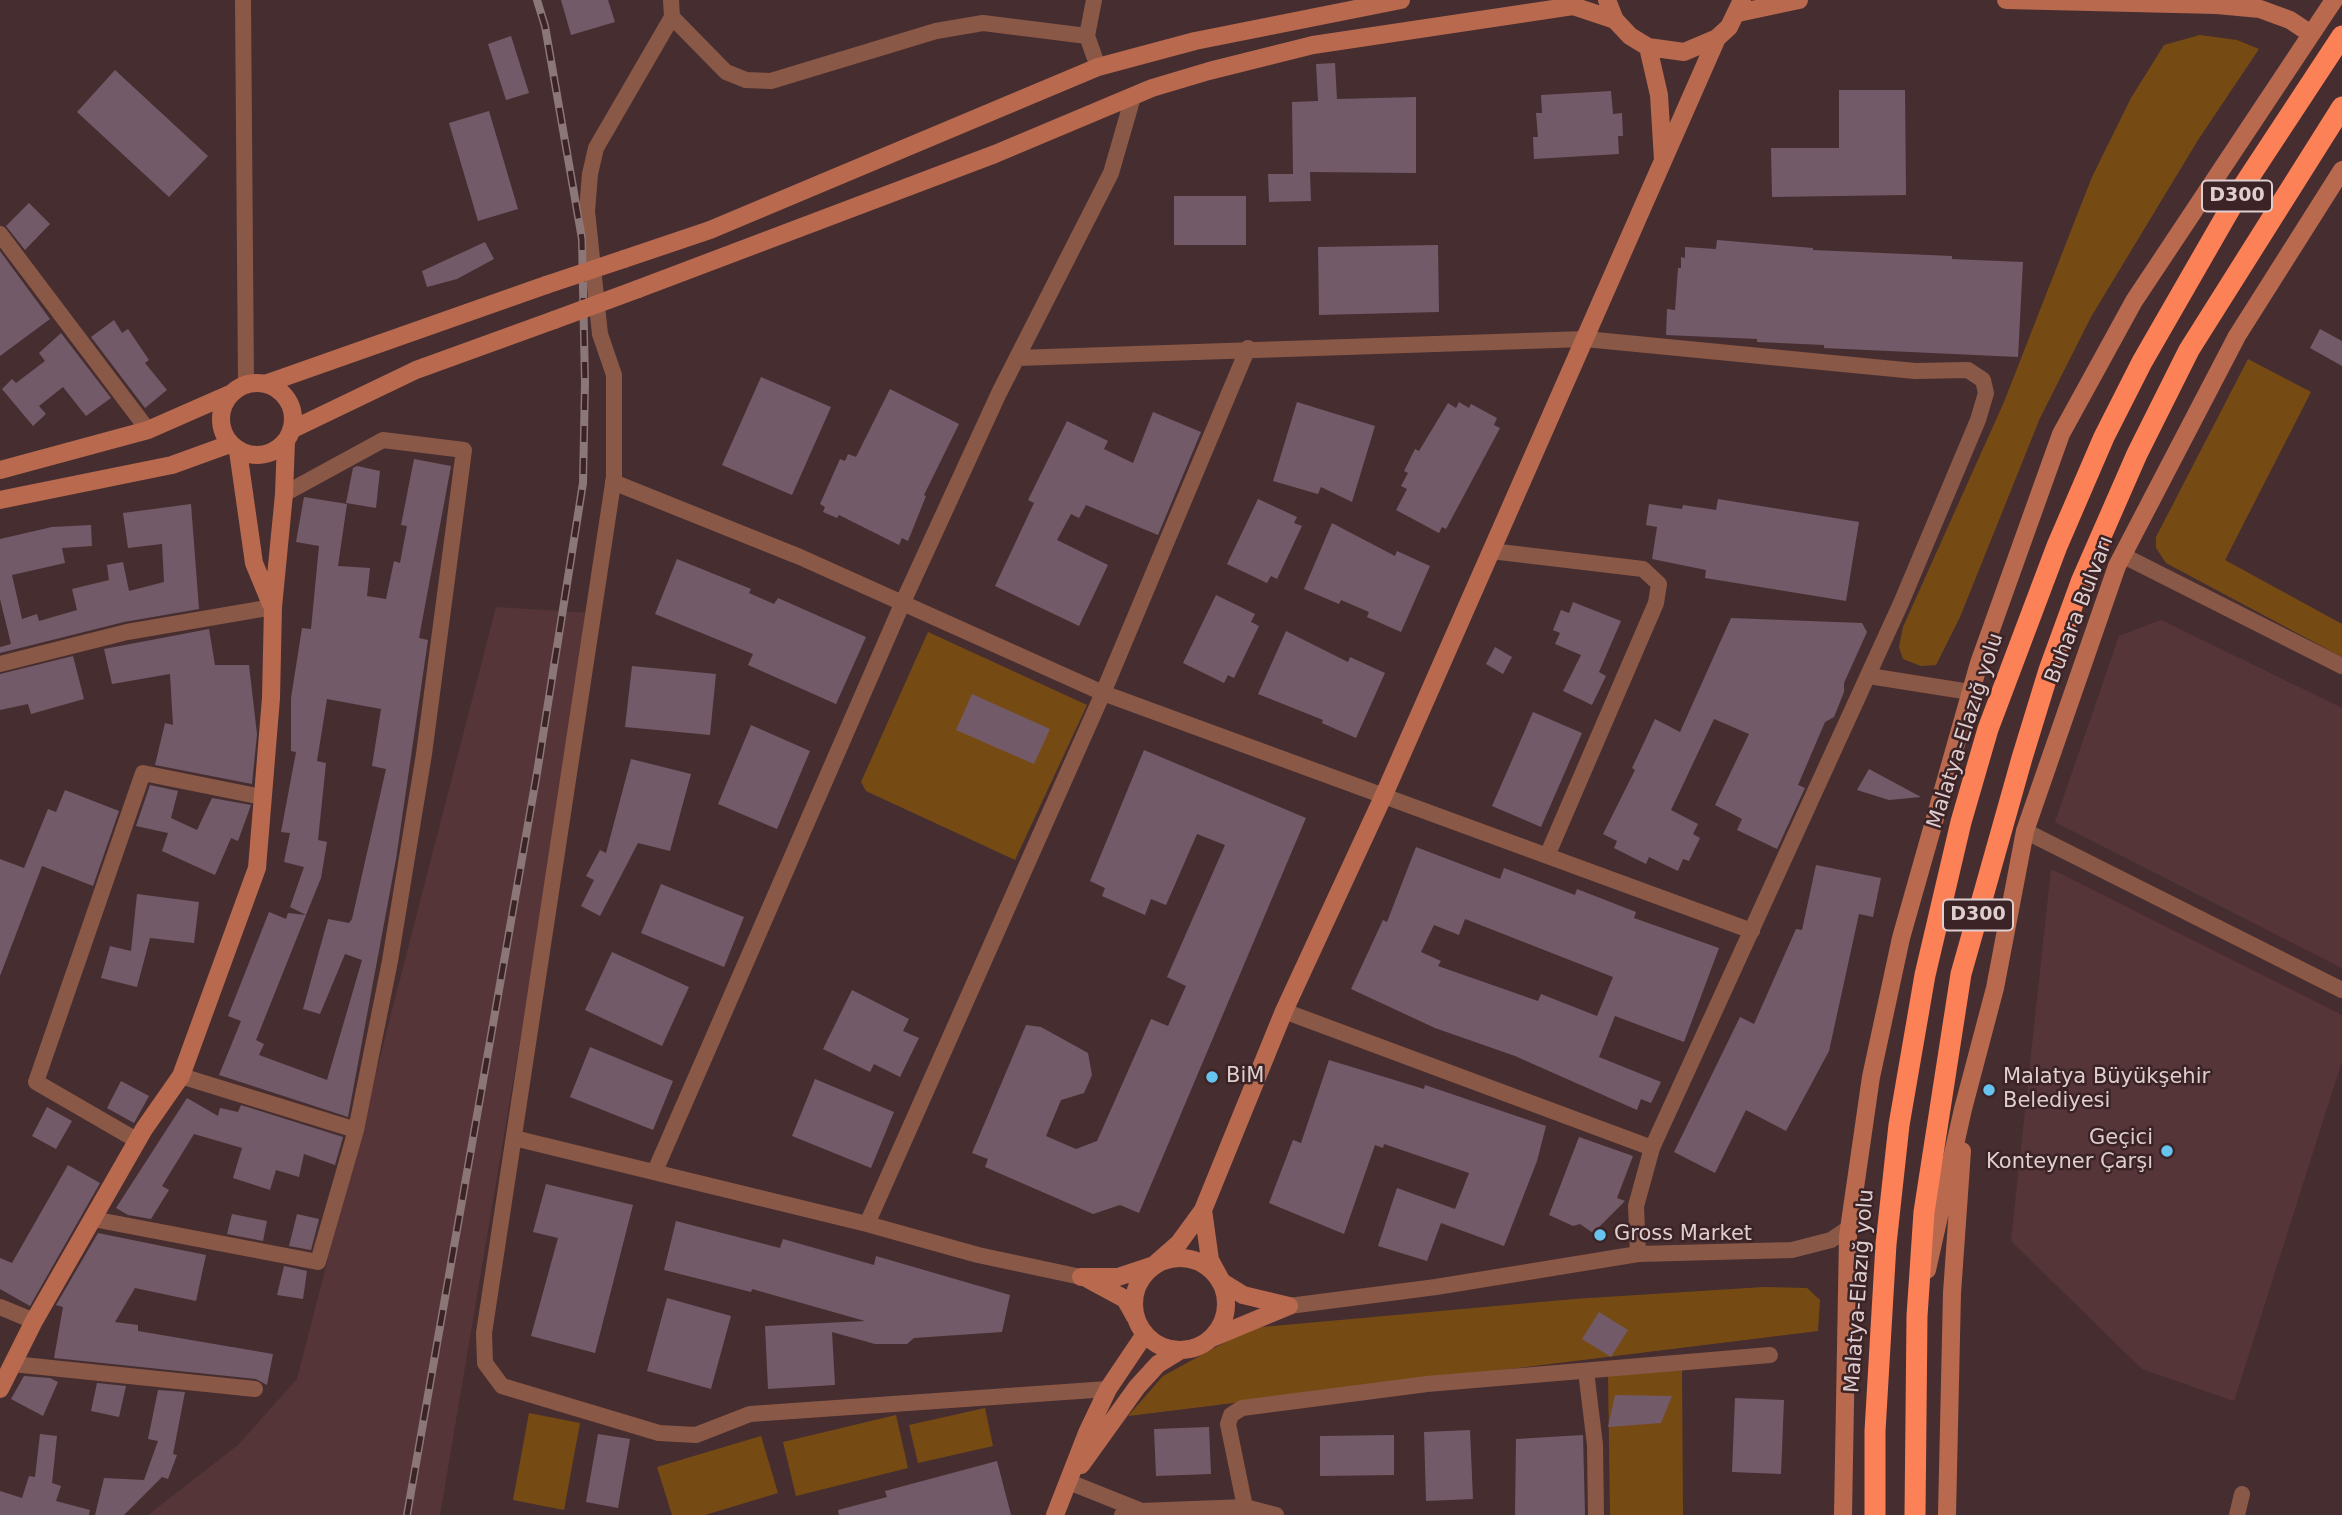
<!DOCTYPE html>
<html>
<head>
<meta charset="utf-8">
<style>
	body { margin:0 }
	canvas { display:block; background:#462d30 }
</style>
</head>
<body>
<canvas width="2342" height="1515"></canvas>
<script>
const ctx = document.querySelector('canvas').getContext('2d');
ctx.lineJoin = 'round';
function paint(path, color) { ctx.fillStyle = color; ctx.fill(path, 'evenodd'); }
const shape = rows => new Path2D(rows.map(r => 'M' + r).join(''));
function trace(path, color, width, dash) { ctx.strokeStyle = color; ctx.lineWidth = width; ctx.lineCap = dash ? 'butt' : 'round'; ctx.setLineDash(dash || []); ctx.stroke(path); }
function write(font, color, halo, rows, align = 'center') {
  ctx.font = font + ' "DejaVu Sans",sans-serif'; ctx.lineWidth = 5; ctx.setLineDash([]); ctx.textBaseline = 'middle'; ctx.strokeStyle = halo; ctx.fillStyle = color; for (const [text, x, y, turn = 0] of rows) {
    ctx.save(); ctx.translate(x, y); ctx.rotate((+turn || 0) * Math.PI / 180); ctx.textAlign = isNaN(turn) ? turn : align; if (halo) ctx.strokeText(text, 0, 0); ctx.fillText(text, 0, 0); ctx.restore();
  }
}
const built = shape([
	[496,607,592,613,440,1515,148,1515,238,1445,297,1379],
	[2161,620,2342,708,2342,968,2055,822,2119,636],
	[2051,869,2342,1015,2342,1061,2234,1401,2142,1369,2011,1241]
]);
const green = shape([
	[2200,35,2237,40,2259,49,2198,140,2091,317,2040,418,1960,617,1936,665,1921,666,1903,659,1899,647,1903,627,2004,402,2092,177,2131,98,2164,45],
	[2248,359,2311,392,2225,560,2342,624,2342,657,2166,563,2156,548,2156,537],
	[928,632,1087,705,1015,860,866,791,861,782],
	[1764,1287,1807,1288,1820,1300,1818,1331,1128,1416,1163,1376,1251,1328,1574,1299],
	[1682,1367,1683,1515,1610,1515,1608,1372],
	[985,1408,993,1446,918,1463,909,1425],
	[529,1413,580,1423,564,1510,513,1500],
	[896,1415,908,1468,796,1496,783,1442],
	[761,1436,778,1493,705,1515,672,1515,657,1467]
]);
const building = shape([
	[561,0,608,0,615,22,571,35],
	[511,36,529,93,506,100,488,44],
	[1335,63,1337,99,1416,97,1416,173,1310,172,1311,201,1269,202,1268,174,1293,174,1292,102,1318,101,1316,64],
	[115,70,208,156,169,197,77,112],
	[1839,90,1905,90,1906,195,1772,197,1771,148,1839,148],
	[1611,91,1613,114,1622,113,1623,136,1618,136,1619,154,1534,159,1533,137,1538,137,1536,113,1542,113,1541,95],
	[489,111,518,209,478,221,449,123],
	[1174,196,1246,196,1246,245,1174,245],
	[29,203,50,224,25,250,6,226],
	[1717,240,1813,248,1813,250,1952,256,1952,259,2023,262,2018,357,1824,348,1824,345,1757,342,1757,339,1666,335,1667,309,1675,310,1678,268,1681,268,1681,257,1685,258,1685,247,1716,249],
	[485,242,494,259,457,279,427,287,422,271],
	[1438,245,1439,312,1319,315,1318,247],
	[0,251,50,319,0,356],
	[114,320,122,333,128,329,149,360,145,363,167,390,145,408,91,337],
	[2320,329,2342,341,2342,366,2310,348],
	[61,333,111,398,86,416,63,387,39,406,46,414,33,426,2,389,12,379,16,383,45,361,39,353],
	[761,377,831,407,792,495,722,465],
	[890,389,959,424,924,495,926,496,908,541,902,538,899,545,839,515,837,518,823,512,825,507,820,504,840,459,845,461,848,454,856,457],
	[1297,402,1375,426,1352,502,1321,487,1318,494,1273,481],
	[1459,402,1469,408,1471,404,1497,418,1494,425,1500,428,1446,529,1442,527,1439,533,1396,510,1407,489,1401,486,1408,473,1404,471,1415,449,1419,451,1448,403,1456,408],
	[1153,412,1201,432,1158,535,1086,505,1079,518,1071,514,1057,540,1108,565,1079,626,995,586,1034,503,1028,500,1067,421,1108,441,1104,449,1133,463],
	[414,459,451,466,419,638,428,640,396,859,348,1117,219,1075,241,1021,228,1016,269,912,286,919,288,913,306,915,256,1040,264,1044,259,1055,327,1080,362,960,345,954,320,1014,303,1009,328,919,349,923,352,919,386,769,372,766,381,709,327,699,317,761,326,763,318,840,327,842,321,878,306,915,290,907,304,867,284,862,290,833,281,832,296,752,291,751,291,698,302,628,311,629,319,546,296,542,304,497,347,504,338,566,370,568,367,596,386,599,394,561,400,563,407,526,401,525],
	[357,466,380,471,376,508,346,503,353,468],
	[1258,499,1297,517,1294,523,1302,526,1277,579,1271,576,1267,583,1227,564],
	[1718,499,1859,522,1846,601,1705,578,1706,570,1652,559,1657,527,1646,525,1649,504,1682,509,1683,505,1716,510],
	[191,504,199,609,124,622,0,653,0,647,11,644,0,599,0,539,52,527,91,525,92,546,62,548,65,563,12,575,22,619,37,614,39,621,77,610,72,589,109,580,107,565,123,562,129,591,164,582,162,544,128,548,123,513],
	[1332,523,1395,556,1397,551,1430,566,1401,632,1367,617,1369,612,1341,600,1339,604,1304,589],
	[677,559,751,589,749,593,774,604,778,598,866,637,836,704,748,665,753,654,655,614],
	[1216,595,1255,614,1251,622,1259,626,1234,678,1228,675,1224,683,1183,663],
	[1573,602,1621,621,1599,672,1606,676,1592,705,1563,691,1581,655,1555,644,1560,633,1553,630,1561,610,1569,613],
	[1731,618,1862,623,1867,632,1844,683,1844,692,1834,717,1825,722,1798,785,1805,788,1777,849,1737,830,1742,819,1715,805,1749,734,1714,719,1671,810,1698,824,1693,834,1700,838,1689,861,1683,859,1678,871,1649,857,1646,864,1614,848,1617,841,1603,834,1635,770,1632,768,1655,719,1680,732],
	[209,629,215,665,249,665,257,734,252,784,155,765,165,723,173,725,170,674,112,684,104,649],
	[1286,631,1348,662,1350,657,1385,673,1356,738,1322,723,1323,720,1258,694],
	[1495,647,1512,657,1503,674,1486,664],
	[73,656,84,699,31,714,28,704,0,710,0,674],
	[632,666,716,674,710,735,625,727],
	[972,694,1050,729,1034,764,956,730],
	[1533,712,1582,733,1541,827,1492,806],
	[751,725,810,751,777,829,718,804],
	[1144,750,1306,818,1139,1213,1120,1205,1093,1214,985,1167,988,1159,972,1153,1026,1025,1041,1027,1088,1053,1092,1075,1084,1093,1061,1100,1046,1136,1076,1149,1097,1141,1151,1019,1168,1026,1186,986,1167,977,1225,845,1197,834,1166,905,1151,899,1145,915,1102,896,1105,888,1090,881],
	[631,759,691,774,670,851,638,843,600,916,581,906,594,880,586,876,600,850,606,853],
	[1869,769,1921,797,1889,800,1857,790],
	[150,785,178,791,171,818,197,830,212,798,251,805,238,841,231,838,215,875,162,851,168,833,136,826],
	[65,790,119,811,93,886,42,866,0,976,0,859,24,868,48,809,56,812],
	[1416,847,1500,879,1504,868,1575,895,1577,889,1636,912,1634,918,1719,948,1684,1042,1615,1016,1599,1057,1661,1082,1651,1103,1641,1099,1637,1110,1515,1056,1435,1028,1351,989,1383,920,1387,922],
	[1465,919,1613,977,1597,1016,1541,994,1538,1001,1438,966,1441,961,1421,952,1434,925,1459,935],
	[1816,865,1881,878,1873,917,1859,914,1829,1051,1786,1131,1746,1110,1715,1173,1674,1152,1740,1017,1754,1024,1796,929,1802,930],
	[661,884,744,917,724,967,641,933],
	[137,894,199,902,194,943,150,938,137,987,101,978,110,946,131,951],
	[612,952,689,987,662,1046,585,1010],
	[852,990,909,1019,903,1031,919,1038,900,1077,874,1064,870,1072,823,1049],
	[590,1047,673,1081,653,1130,570,1097],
	[1329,1060,1424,1089,1425,1085,1546,1126,1537,1161,1504,1246,1441,1223,1427,1261,1378,1246,1397,1188,1455,1209,1469,1173,1384,1144,1383,1148,1375,1145,1344,1234,1269,1203,1293,1140,1301,1143],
	[815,1079,894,1112,871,1168,792,1136],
	[121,1081,149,1096,134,1123,107,1108],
	[187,1098,218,1116,220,1108,238,1112,241,1105,343,1137,335,1165,304,1154,299,1177,276,1170,270,1190,233,1178,242,1148,194,1134,162,1186,169,1190,151,1219,128,1215,116,1208],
	[47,1107,72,1121,56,1149,32,1136],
	[1579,1137,1633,1156,1617,1198,1625,1201,1593,1233,1580,1224,1573,1226,1549,1215],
	[68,1165,100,1183,30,1306,0,1289,0,1258,12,1263],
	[546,1184,633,1205,595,1353,531,1336,558,1238,533,1232],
	[232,1214,267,1221,263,1241,227,1234],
	[297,1214,319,1219,311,1250,289,1246],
	[676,1221,780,1248,783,1239,874,1265,876,1256,1010,1295,1002,1332,914,1338,907,1344,875,1344,832,1332,835,1385,768,1389,765,1326,865,1321,752,1289,751,1292,664,1270],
	[98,1233,206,1255,196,1301,135,1288,115,1322,138,1325,138,1331,273,1354,267,1385,256,1379,54,1358,63,1307,56,1305],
	[284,1266,307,1271,303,1299,277,1295],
	[667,1298,731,1316,711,1389,647,1371],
	[1599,1312,1628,1330,1611,1357,1582,1339],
	[24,1376,50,1378,58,1382,43,1416,11,1399],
	[97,1383,126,1386,119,1417,91,1411],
	[158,1390,185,1392,173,1454,177,1455,168,1479,162,1477,124,1515,95,1515,104,1478,144,1480,158,1441,148,1439],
	[1615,1395,1672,1396,1661,1423,1608,1427],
	[1735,1398,1784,1400,1781,1474,1732,1472],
	[1209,1427,1211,1474,1156,1476,1154,1429],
	[1470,1430,1473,1499,1426,1501,1424,1432],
	[40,1434,57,1436,52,1483,61,1486,56,1501,90,1510,89,1515,0,1515,0,1491,22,1498,29,1476,35,1477],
	[598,1434,630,1439,618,1508,586,1502],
	[1394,1435,1394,1475,1320,1476,1320,1436],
	[1583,1435,1585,1515,1515,1515,1516,1439],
	[997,1461,1011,1515,839,1515,838,1510,887,1497,885,1491]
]);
const street = shape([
	[243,0,246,384],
	[671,0,672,17,726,72,746,80,771,81,936,31,983,23,1087,36],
	[1094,0,1087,36,1098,67],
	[672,17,596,148,590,174,587,211,600,334,614,375,614,477,484,1333,485,1363,502,1386,659,1433,696,1435,750,1414,1108,1389],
	[0,234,148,430],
	[1017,358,1585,339,1915,371,1968,370,1983,380,1986,393,1978,420,1901,603,1652,1148,1636,1206,1638,1254],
	[613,482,800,557,1103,693,1752,931],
	[1491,551,1643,569,1659,584,1656,603,1547,856],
	[2122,555,2342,666],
	[0,664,127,632,273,607],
	[1869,676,1970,692],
	[2025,831,2342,990],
	[1284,1011,1652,1148],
	[181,1076,356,1130],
	[514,1138,867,1224,978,1255,1081,1277],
	[138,1141,36,1082,143,773,262,797],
	[655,1171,903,602,999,393,1111,173,1133,97],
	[93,1219,318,1262,356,1130,390,961,424,754,464,450,383,440,284,494],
	[867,1224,1103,693,1248,348],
	[1289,1306,1436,1287,1638,1254,1792,1250,1831,1240,1849,1228],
	[0,1307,34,1321],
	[13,1364,255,1389],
	[1586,1371,1595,1445,1596,1515],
	[1069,1482,1139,1510],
	[1245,1507,1228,1424,1231,1415,1242,1408,1427,1384,1770,1355],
	[1122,1515,1141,1511,1245,1507,1276,1515],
	[2237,1515,2242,1494]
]);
const secondary = shape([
	[1607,0,1615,20,1630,36,1648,47,1684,52,1717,38,1729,27,1742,0],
	[2006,0,2217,5,2260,9,2290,20,2311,34],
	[1738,13,1799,0],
	[1648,47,1659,95,1663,160],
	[624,259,710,230,1098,67,1195,41,1401,0],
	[638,289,995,154,1152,88,1209,71,1313,45,1573,6,1615,20],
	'221 419a36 36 0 1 1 72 0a36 36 0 1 1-72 0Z',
	[265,384,546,285],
	[291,430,416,370,554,320],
	[238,451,254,563,271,604],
	[0,470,148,430,230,394],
	[0,500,172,465,230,444],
	[1203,1210,1210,1260,1222,1282,1243,1295,1289,1306],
	'1134 1304a46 46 0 1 1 92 0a46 46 0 1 1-92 0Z',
	[1927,1270,1963,1109,1995,988,2025,831,2117,566,2237,336,2342,170],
	[1081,1277,1118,1277,1154,1265,1179,1243,1203,1210,1284,1011,1383,797,1717,38],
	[1088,1279,1125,1299,1135,1317],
	[1212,1338,1289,1306],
	[0,1389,34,1321,144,1129,181,1076,257,868,271,698,273,607,284,494,286,441],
	[1081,1465,1137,1387,1158,1364,1181,1350],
	[1055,1515,1087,1433,1108,1389,1145,1334],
	[1843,1515,1848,1236,1871,1077,1901,938,1979,663,2061,434,2134,301,2334,0],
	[1947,1515,1952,1293,1962,1151]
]);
const highway = shape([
	[1875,1515,1875,1431,1886,1244,1899,1125,1925,975,1961,822,1988,729,2057,546,2104,437,2142,362,2242,188,2342,36],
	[1915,1515,1917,1316,1924,1212,1961,974,2022,758,2049,670,2081,582,2137,454,2189,350,2342,107]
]);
const rail = shape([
	[407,1515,537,773,583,483,585,383,582,239,545,26,537,0]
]);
const secondaryBridge = shape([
	[546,285,624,259],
	[554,320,638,289]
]);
const markers = [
	[1212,1077,7,"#66c4ef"],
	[1989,1090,7,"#66c4ef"],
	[2167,1151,7,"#66c4ef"],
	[1600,1235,7,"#66c4ef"]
];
const shields = [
	[2237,196,70],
	[1978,915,70]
];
const shieldNames = [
	["D300",2237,196],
	["D300",1978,915]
];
const streetNames = [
	["Buhara Bulvarı",2080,610,-69],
	["Malatya-Elazığ yolu",1966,731,-72],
	["Malatya-Elazığ yolu",1860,1291,-86]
];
const poiNames = [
	["BiM",1226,1077],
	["Malatya Büyükşehir",2003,1078],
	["Belediyesi",2003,1102],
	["Geçici",2153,1139,"right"],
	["Konteyner Çarşı",2153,1163,"right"],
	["Gross Market",1614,1235]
];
paint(built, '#563539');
paint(green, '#764b13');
paint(building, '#725a68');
trace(street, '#8a5846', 16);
trace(secondary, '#b8694e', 18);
trace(highway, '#fc8156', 21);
trace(rail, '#8b7678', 8);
trace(rail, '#3b2326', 5, [16]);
trace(secondaryBridge, '#b8694e', 18);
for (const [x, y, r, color] of markers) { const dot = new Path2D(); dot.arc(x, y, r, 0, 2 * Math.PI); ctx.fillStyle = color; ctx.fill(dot); trace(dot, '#3b2326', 2.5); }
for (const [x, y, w] of shields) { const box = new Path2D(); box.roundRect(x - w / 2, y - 15.5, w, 31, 5); ctx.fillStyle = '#3b2326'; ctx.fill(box); trace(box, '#dfcecf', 2); }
write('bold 19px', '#dfcecf', null, shieldNames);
write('21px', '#dfcecf', '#3b2326', streetNames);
write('21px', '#dfcecf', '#3b2326', poiNames, 'left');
</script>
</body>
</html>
